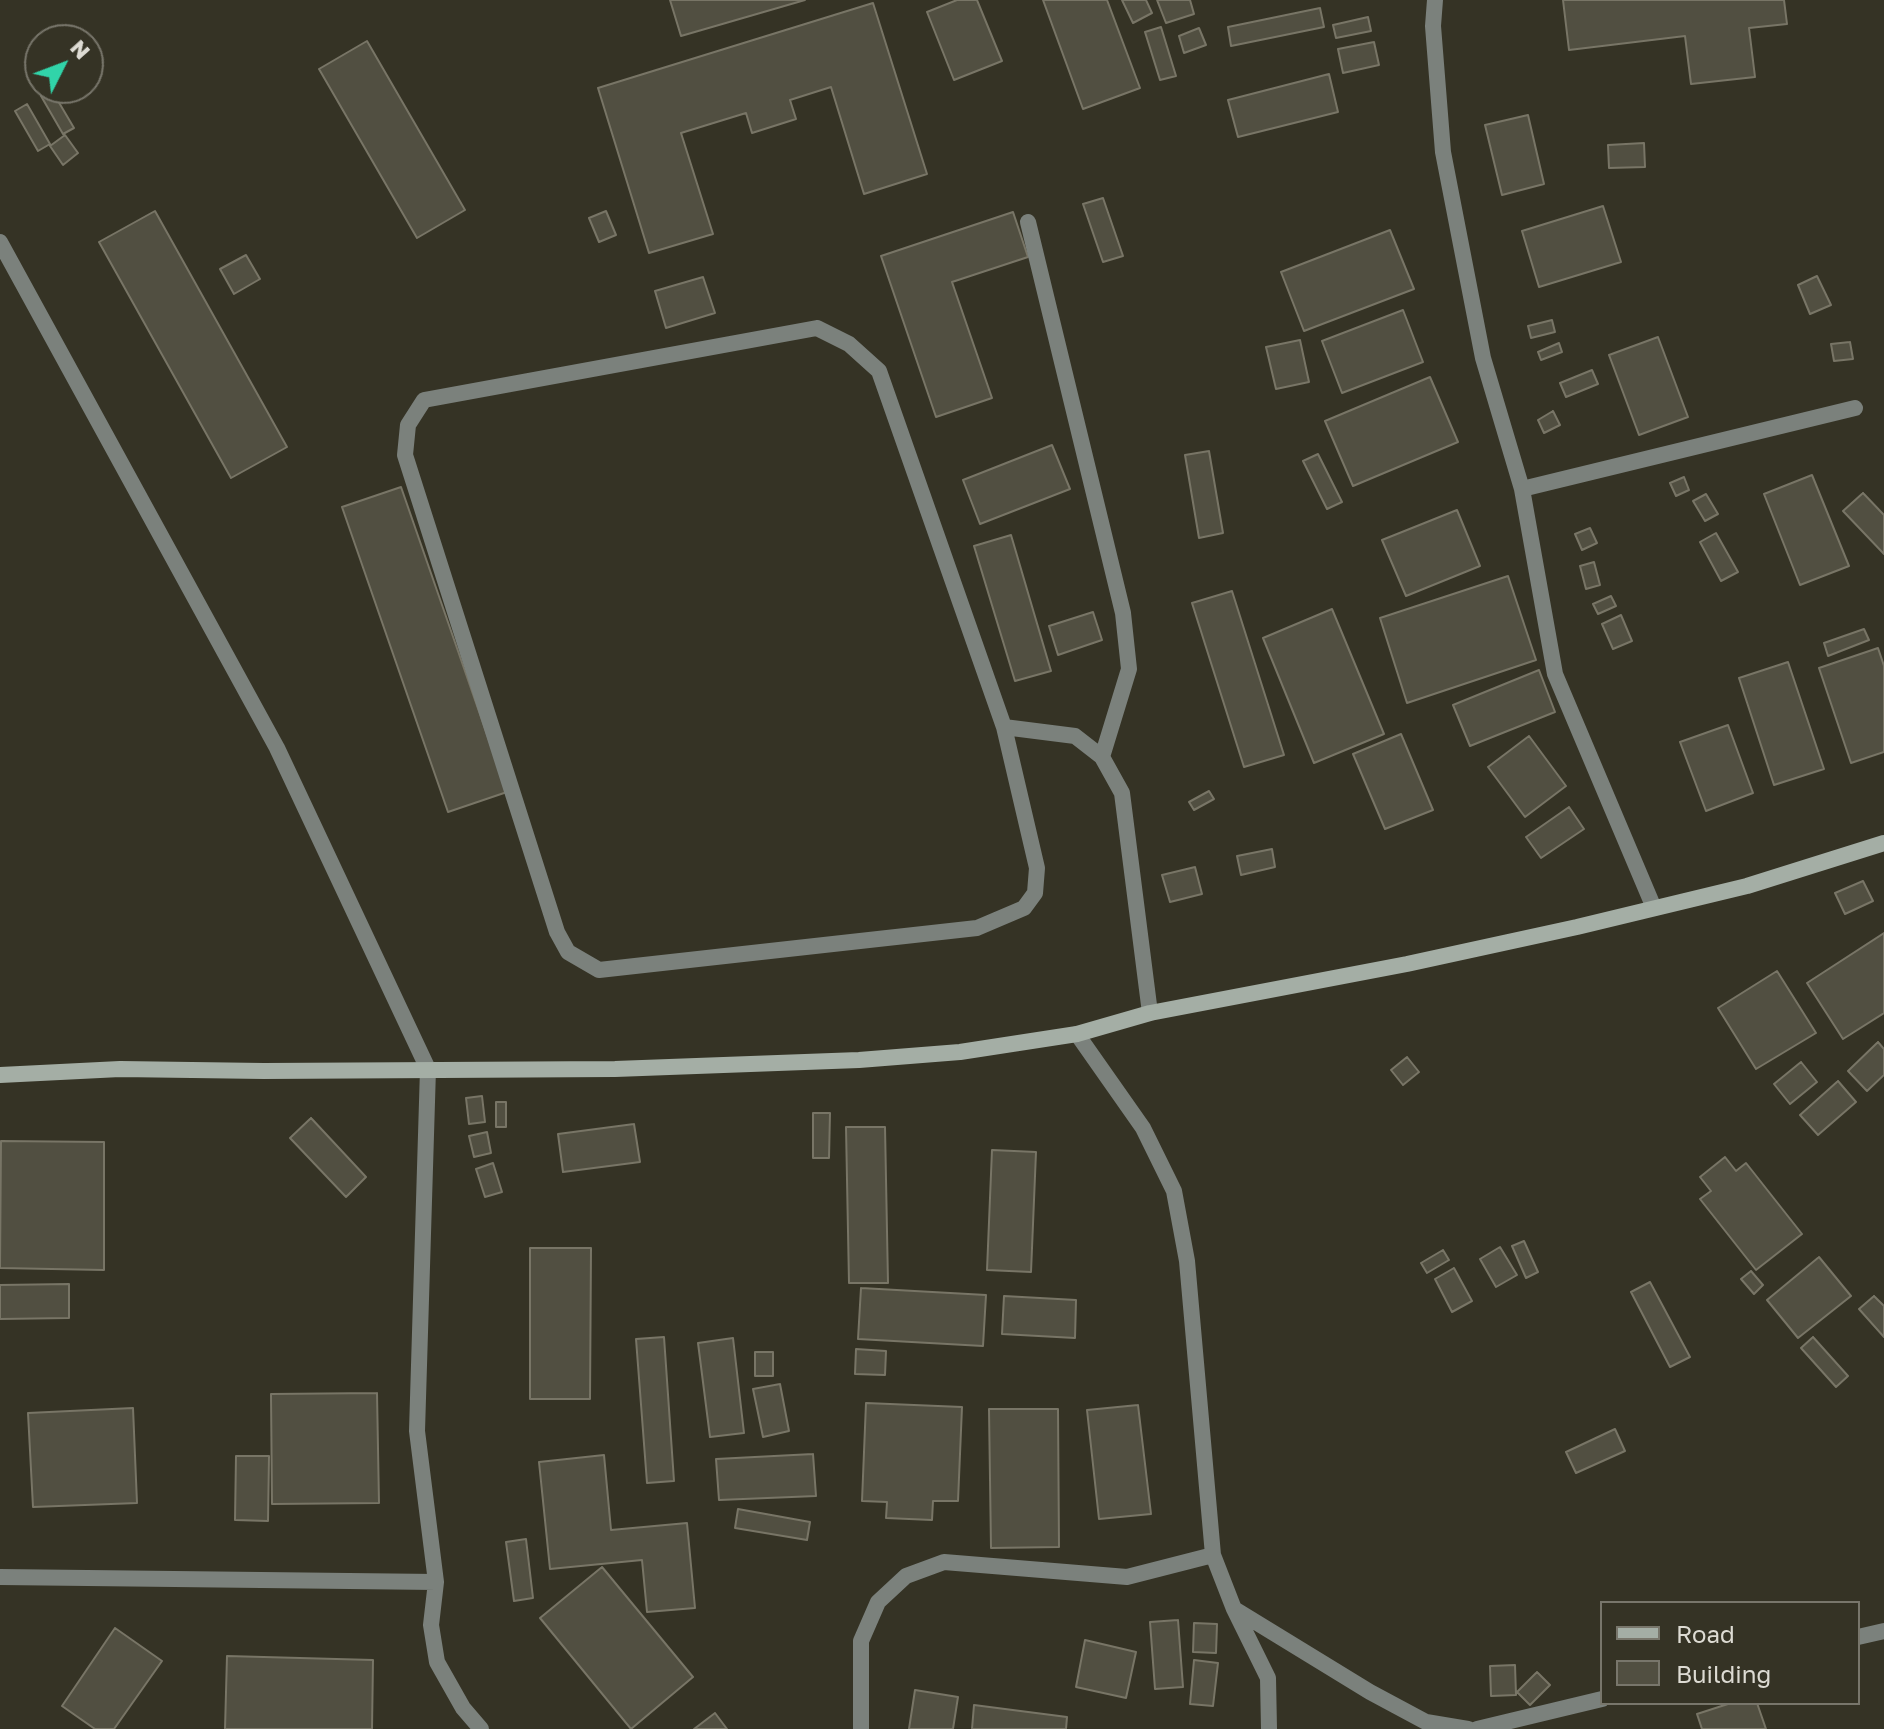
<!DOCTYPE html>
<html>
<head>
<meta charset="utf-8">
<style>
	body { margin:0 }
	#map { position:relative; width:1884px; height:1729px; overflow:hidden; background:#353325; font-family:"Golos Text",sans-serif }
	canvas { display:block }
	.legend { position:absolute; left:1600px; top:1601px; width:260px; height:104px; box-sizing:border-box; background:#353325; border:2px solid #78766b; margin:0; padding:10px 14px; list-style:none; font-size:24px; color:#dddbd3 }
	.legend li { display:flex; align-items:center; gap:16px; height:40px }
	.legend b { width:40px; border:2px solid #78766b }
	.north { position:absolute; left:24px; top:24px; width:80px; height:80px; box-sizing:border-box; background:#353325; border:2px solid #78766b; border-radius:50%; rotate:48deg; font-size:22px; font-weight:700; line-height:32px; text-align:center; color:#dddbd3 }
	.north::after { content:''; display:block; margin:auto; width:28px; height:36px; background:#31d4a9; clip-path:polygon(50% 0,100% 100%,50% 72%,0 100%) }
</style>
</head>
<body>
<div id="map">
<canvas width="1884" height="1729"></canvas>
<ul class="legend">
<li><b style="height:10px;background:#a4aea5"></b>Road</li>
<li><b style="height:22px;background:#514f41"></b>Building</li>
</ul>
<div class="north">N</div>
</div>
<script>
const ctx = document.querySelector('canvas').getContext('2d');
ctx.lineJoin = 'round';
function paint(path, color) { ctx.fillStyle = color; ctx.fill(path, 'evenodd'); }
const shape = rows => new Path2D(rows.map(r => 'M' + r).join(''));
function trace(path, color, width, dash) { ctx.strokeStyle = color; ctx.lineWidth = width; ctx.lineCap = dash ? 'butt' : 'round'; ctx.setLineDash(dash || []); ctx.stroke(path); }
const building = shape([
	[670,0,805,0,681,36,670,0],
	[957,0,977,0,1002,61,954,80,927,12,957,0],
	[1043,0,1107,0,1140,88,1083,109,1043,0],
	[1122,0,1146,0,1152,13,1133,23,1122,0],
	[1157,0,1190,0,1194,14,1166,23,1157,0],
	[1563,0,1784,0,1787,24,1749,28,1755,77,1691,84,1685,36,1569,50,1563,0],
	[873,3,927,174,864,194,831,87,790,100,796,119,752,133,746,113,681,133,713,234,649,253,598,88,873,3],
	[1320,8,1324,27,1231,46,1228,27,1320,8],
	[1368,17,1371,31,1336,38,1333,25,1368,17],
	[1161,27,1176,76,1160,80,1145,32,1161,27],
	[1199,28,1206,45,1184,53,1179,36,1199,28],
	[367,41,465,210,417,238,319,69,367,41],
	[1374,42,1379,65,1343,73,1338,49,1374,42],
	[1329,74,1338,112,1238,137,1228,100,1329,74],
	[51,89,74,128,63,134,41,96,51,89],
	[27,104,50,144,38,151,15,111,27,104],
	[1528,115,1544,184,1502,195,1485,125,1528,115],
	[65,135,78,153,63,165,50,146,65,135],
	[1644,143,1645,167,1609,168,1608,145,1644,143],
	[1103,198,1123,256,1103,262,1083,204,1103,198],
	[1603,206,1621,262,1539,287,1522,231,1603,206],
	[155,211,287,447,231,478,99,242,155,211],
	[606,211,616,235,599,242,589,218,606,211],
	[1013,212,1028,257,952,282,992,398,936,417,881,256,1013,212],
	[1390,230,1414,289,1304,331,1281,272,1390,230],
	[246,255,260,279,234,294,220,269,246,255],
	[1817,276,1831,305,1810,314,1798,285,1817,276],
	[703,277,715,313,666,328,655,291,703,277],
	[1403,310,1423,362,1342,393,1322,341,1403,310],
	[1552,320,1555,332,1531,338,1528,326,1552,320],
	[1658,337,1688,417,1639,435,1609,355,1658,337],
	[1300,340,1309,382,1276,389,1266,347,1300,340],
	[1850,342,1853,359,1834,361,1831,344,1850,342],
	[1559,343,1562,352,1541,360,1538,352,1559,343],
	[1592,370,1598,384,1566,397,1560,383,1592,370],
	[1430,377,1458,442,1353,486,1325,421,1430,377],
	[1553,411,1560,425,1544,433,1538,420,1553,411],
	[1052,445,1070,489,980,524,963,480,1052,445],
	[1209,451,1223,533,1199,538,1185,455,1209,451],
	[1318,454,1342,502,1327,509,1303,461,1318,454],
	[1812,475,1849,566,1800,585,1764,494,1812,475],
	[1684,477,1689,490,1676,496,1670,483,1684,477],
	[401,487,507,792,448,812,342,507,401,487],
	[1863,493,1884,515,1884,554,1843,511,1863,493],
	[1706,494,1718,514,1705,521,1693,501,1706,494],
	[1457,510,1480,566,1406,596,1382,540,1457,510],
	[1590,528,1597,543,1582,550,1575,534,1590,528],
	[1716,533,1738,572,1721,581,1700,542,1716,533],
	[1011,535,1051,671,1015,681,974,546,1011,535],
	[1594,562,1600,585,1586,589,1580,566,1594,562],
	[1508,576,1536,660,1407,703,1380,618,1508,576],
	[1232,591,1284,755,1244,767,1192,603,1232,591],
	[1611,596,1616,606,1598,614,1593,604,1611,596],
	[1332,609,1384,734,1314,763,1263,638,1332,609],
	[1093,612,1102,640,1058,655,1049,626,1093,612],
	[1621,615,1632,641,1613,649,1602,624,1621,615],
	[1864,629,1869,640,1828,656,1824,643,1864,629],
	[1878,648,1884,666,1884,752,1851,763,1819,668,1878,648],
	[1788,662,1824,769,1774,785,1739,678,1788,662],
	[1539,670,1555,712,1470,746,1453,705,1539,670],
	[1728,725,1753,793,1706,811,1680,742,1728,725],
	[1401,734,1433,810,1385,829,1353,754,1401,734],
	[1529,736,1566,786,1525,817,1488,767,1529,736],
	[1209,791,1214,799,1194,810,1189,802,1209,791],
	[1569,807,1584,829,1541,858,1526,837,1569,807],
	[1272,849,1275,867,1241,875,1237,856,1272,849],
	[1195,867,1202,894,1170,902,1162,875,1195,867],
	[1863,881,1873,901,1845,914,1835,893,1863,881],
	[1884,933,1884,1013,1843,1039,1807,983,1884,933],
	[1777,971,1816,1033,1756,1069,1718,1008,1777,971],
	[1878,1042,1884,1049,1884,1075,1867,1091,1848,1071,1878,1042],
	[1407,1057,1419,1072,1403,1085,1391,1070,1407,1057],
	[1801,1062,1817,1082,1790,1104,1774,1084,1801,1062],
	[1838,1081,1856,1102,1818,1135,1800,1115,1838,1081],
	[482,1096,485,1122,469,1124,466,1098,482,1096],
	[496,1102,506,1102,506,1127,496,1127,496,1102],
	[813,1113,830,1113,829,1158,813,1158,813,1113],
	[311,1118,366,1177,346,1197,290,1138,311,1118],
	[634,1124,640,1162,563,1172,558,1134,634,1124],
	[846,1127,885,1127,888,1283,849,1283,846,1127],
	[487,1132,491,1153,474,1157,469,1136,487,1132],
	[1,1141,104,1142,104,1270,0,1268,1,1141],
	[992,1150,1036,1152,1031,1272,987,1270,992,1150],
	[1725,1157,1736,1171,1746,1163,1802,1234,1756,1270,1700,1199,1711,1191,1700,1177,1725,1157],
	[493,1163,502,1192,485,1197,476,1169,493,1163],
	[1524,1241,1538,1272,1526,1278,1512,1246,1524,1241],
	[1500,1247,1517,1275,1496,1287,1480,1259,1500,1247],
	[530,1248,591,1248,590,1399,530,1399,530,1248],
	[1443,1250,1449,1260,1427,1273,1421,1263,1443,1250],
	[1819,1257,1851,1296,1798,1338,1767,1300,1819,1257],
	[1454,1268,1472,1301,1452,1312,1435,1279,1454,1268],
	[1751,1271,1763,1285,1754,1294,1741,1279,1751,1271],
	[1650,1282,1690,1357,1670,1367,1631,1292,1650,1282],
	[69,1284,69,1318,0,1319,0,1285,69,1284],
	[861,1288,986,1295,983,1346,858,1339,861,1288],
	[1004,1296,1076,1300,1075,1338,1002,1334,1004,1296],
	[1874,1296,1884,1306,1884,1337,1859,1309,1874,1296],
	[664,1337,674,1481,647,1483,636,1339,664,1337],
	[1813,1337,1848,1376,1836,1387,1801,1348,1813,1337],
	[733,1338,744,1433,710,1437,698,1343,733,1338],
	[856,1349,886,1351,885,1375,855,1374,856,1349],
	[755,1352,773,1352,773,1376,755,1376,755,1352],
	[780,1384,789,1431,763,1437,753,1389,780,1384],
	[377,1393,379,1503,272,1504,271,1394,377,1393],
	[866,1403,962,1407,958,1501,933,1501,932,1520,886,1518,887,1502,862,1501,866,1403],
	[1138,1405,1151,1514,1099,1519,1087,1410,1138,1405],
	[133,1408,137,1503,33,1507,28,1413,133,1408],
	[989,1409,1058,1409,1059,1547,991,1548,989,1409],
	[1615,1429,1625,1451,1576,1473,1566,1452,1615,1429],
	[813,1454,816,1496,719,1500,716,1459,813,1454],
	[604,1455,611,1530,687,1523,695,1608,647,1612,642,1560,550,1569,539,1462,604,1455],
	[236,1456,269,1456,268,1521,235,1520,236,1456],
	[738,1509,810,1522,807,1540,735,1528,738,1509],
	[526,1539,533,1598,514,1601,506,1542,526,1539],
	[602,1567,693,1677,631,1729,540,1618,602,1567],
	[1178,1620,1183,1687,1155,1689,1150,1622,1178,1620],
	[1194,1623,1217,1624,1216,1653,1193,1652,1194,1623],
	[115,1628,162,1661,114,1729,95,1729,62,1706,115,1628],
	[1085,1640,1136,1652,1126,1698,1076,1687,1085,1640],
	[227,1656,373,1660,372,1729,225,1729,227,1656],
	[1194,1660,1218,1663,1213,1706,1190,1704,1194,1660],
	[1515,1665,1516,1695,1491,1696,1490,1666,1515,1665],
	[1537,1672,1550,1685,1530,1705,1517,1692,1537,1672],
	[915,1690,958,1697,953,1729,909,1729,915,1690],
	[1731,1703,1757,1703,1766,1729,1702,1729,1697,1714,1731,1703],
	[974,1705,1067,1717,1066,1729,972,1729,974,1705],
	[715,1713,727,1729,694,1729,715,1713]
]);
const lane = shape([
	[1028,222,1123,613,1129,669,1102,757],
	[817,328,849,344,879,371,1004,727,1037,868,1035,893,1024,908,977,928,599,970,568,952,557,932,405,455,408,425,424,400,817,328],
	[1004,727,1075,736,1102,757,1122,793,1150,1013]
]);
const street = shape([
	[1435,0,1433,26,1443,152,1483,358,1522,489,1555,674,1654,908],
	[0,242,277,748,428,1069,417,1431,436,1582,431,1625,437,1662,463,1708,481,1729],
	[1522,489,1855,408],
	[1077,1034,1143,1128,1174,1191,1187,1261,1213,1555,1234,1609,1268,1678,1269,1729],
	[0,1577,436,1582],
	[1236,1610,1370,1692,1426,1722,1468,1729],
	[1858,1637,1884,1631],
	[861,1729,861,1641,878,1602,906,1576,944,1562,1127,1577,1213,1555],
	[1477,1729,1602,1699]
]);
const secondary = shape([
	[0,1075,120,1069,264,1071,615,1069,859,1060,960,1052,1077,1034,1150,1013,1407,964,1577,927,1747,886,1884,843]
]);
paint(building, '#514f41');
trace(building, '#787566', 2);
trace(lane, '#7b817c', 16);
trace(street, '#7b817c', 16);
trace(secondary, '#a4aea5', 16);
</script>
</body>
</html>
